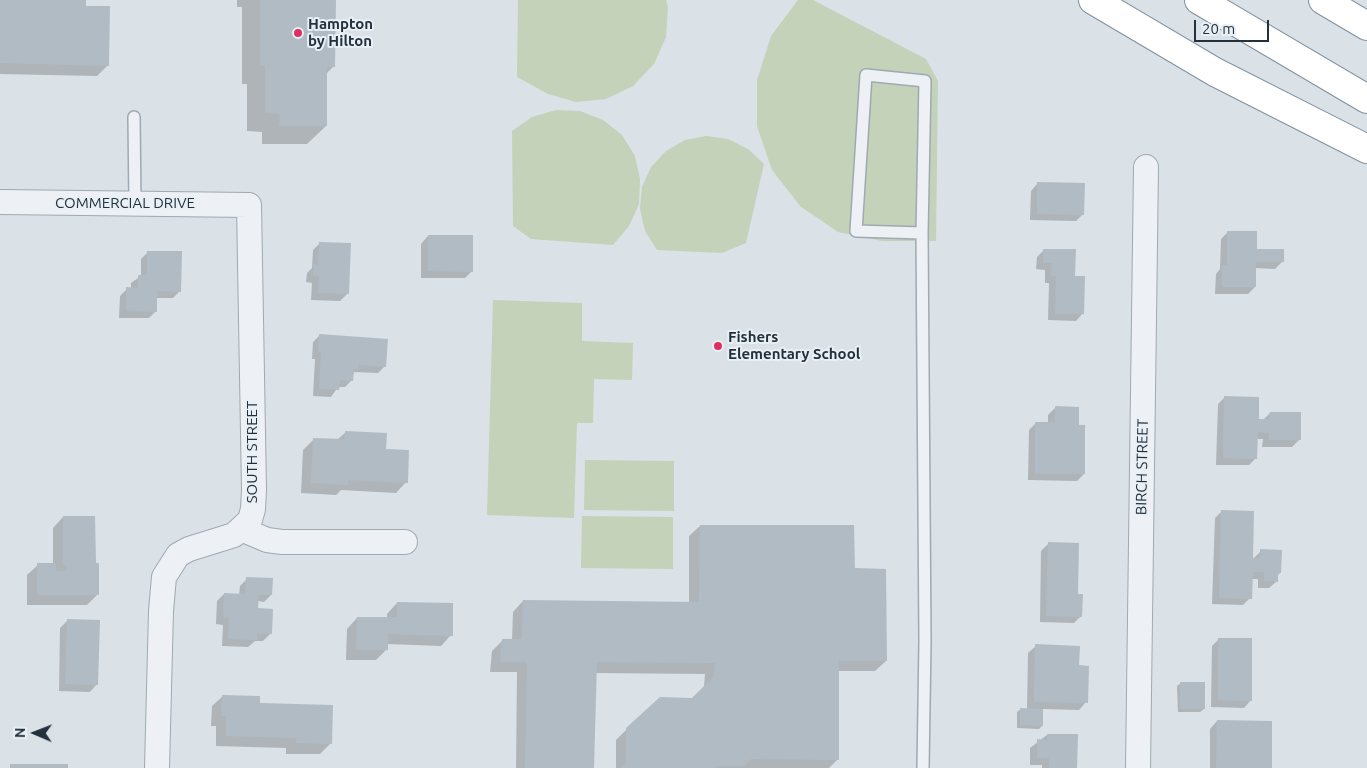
<!DOCTYPE html>
<html>
<head>
<meta charset="utf-8">
<style>
	body { margin:0 }
	#map { position:relative; width:1367px; height:768px; overflow:hidden; background:#dae1e7; font-family:Ubuntu,sans-serif }
	canvas { display:block }
	.north { position:absolute; left:10px; top:708px; width:50px; height:50px; -webkit-text-stroke:4px #e9f0f5; paint-order:stroke; rotate:271deg; font-size:14px; font-weight:700; line-height:20px; text-align:center; color:#23313e }
	.north::after { content:''; display:block; margin:auto; width:18px; height:22px; background:#23313e; clip-path:polygon(50% 0,100% 100%,50% 72%,0 100%) }
	.scale { position:absolute; left:1194px; top:20px; width:75px; height:22px; box-sizing:border-box; border:2px solid #23313e; border-top:0; padding-left:6px; font-size:15px; line-height:18px; white-space:nowrap; color:#23313e; -webkit-text-stroke:4px #e9f0f5; paint-order:stroke }
</style>
</head>
<body>
<div id="map">
<canvas width="1367" height="768"></canvas>
<div class="north">N</div>
<div class="scale">20 m</div>
</div>
<script>
const ctx = document.querySelector('canvas').getContext('2d');
ctx.lineJoin = 'round';
function paint(path, color) { ctx.fillStyle = color; ctx.fill(path, 'evenodd'); }
const shape = rows => new Path2D(rows.map(r => 'M' + r).join(''));
function trace(path, color, width, dash) { ctx.strokeStyle = color; ctx.lineWidth = width; ctx.lineCap = dash ? 'butt' : 'round'; ctx.setLineDash(dash || []); ctx.stroke(path); }
function write(font, color, halo, rows, align = 'center') {
  ctx.font = font + ' Ubuntu,sans-serif'; ctx.lineWidth = 4; ctx.setLineDash([]); ctx.textBaseline = 'middle'; ctx.strokeStyle = halo; ctx.fillStyle = color; for (const [text, x, y, turn = 0] of rows) {
    ctx.save(); ctx.translate(x, y); ctx.rotate((+turn || 0) * Math.PI / 180); ctx.textAlign = isNaN(turn) ? turn : align; if (halo) ctx.strokeText(text, 0, 0); ctx.fillText(text, 0, 0); ctx.restore();
  }
}
const green = shape([
	[518,0,666,0,668,7,666,37,654,64,633,86,606,99,576,102,548,94,517,77],
	[798,0,813,0,926,59,938,81,936,241,882,241,838,232,800,206,772,170,757,126,757,80,771,36],
	[556,110,580,111,603,120,622,135,635,156,640,179,639,204,629,226,613,245,531,239,513,226,512,131,532,117],
	[706,136,728,139,748,149,764,164,746,243,722,253,657,250,645,231,640,209,642,187,651,167,666,151,685,140],
	[493,300,582,303,582,341,633,343,632,380,594,379,593,423,577,423,574,518,487,515],
	[585,460,674,461,674,511,584,510],
	[582,516,673,517,673,569,581,568]
]);
const shadow = shape([
	[0,0,85,0,85,7,108,65,97,76,0,74],
	[237,0,334,0,334,66,326,74,326,126,307,144,262,144,262,132,247,131,247,84,242,84,242,7,237,7],
	[1038,183,1083,214,1076,221,1030,220,1031,191],
	[1228,232,1256,250,1283,261,1275,269,1255,268,1255,287,1248,294,1215,294,1216,274,1220,269,1221,239],
	[428,236,472,271,465,278,421,278,421,244],
	[320,243,347,294,340,301,311,300,312,283,306,282,307,273,312,268,313,250],
	[1044,250,1074,277,1083,313,1076,321,1048,320,1049,283,1045,283,1045,270,1036,269,1037,257],
	[148,252,180,291,173,298,156,298,156,311,149,318,119,318,120,296,127,289,131,289,131,283,141,276,141,259],
	[320,335,385,366,378,373,354,372,352,380,345,387,338,387,331,397,313,396,315,359,312,359,313,342],
	[1225,397,1258,420,1263,420,1270,413,1299,440,1292,447,1262,447,1263,439,1257,439,1256,458,1249,465,1216,465,1218,404],
	[1055,408,1078,426,1084,474,1077,481,1028,480,1029,430,1036,423,1048,423,1048,415],
	[346,432,385,450,406,482,396,493,341,490,336,495,301,493,303,450,314,439,337,440],
	[1222,511,1252,560,1261,551,1280,573,1277,576,1277,581,1269,588,1258,588,1258,579,1251,579,1250,598,1243,605,1212,604,1215,518],
	[63,517,94,564,98,594,87,605,27,605,27,575,38,565,53,564,53,528],
	[700,526,853,569,886,661,875,671,838,671,838,759,829,768,616,768,616,740,627,729,692,699,704,687,705,674,595,673,593,768,516,768,517,672,490,672,492,651,502,641,512,640,513,612,523,601,689,603,689,536],
	[1048,544,1077,595,1081,616,1074,623,1040,622,1041,551],
	[247,579,271,595,264,602,258,601,257,609,270,634,263,641,255,641,248,647,222,646,223,625,216,624,217,601,224,594,239,595,240,586],
	[397,603,451,635,441,646,387,644,386,650,376,660,346,660,347,629,357,618,387,618,387,614],
	[67,621,97,684,90,692,59,691,60,628],
	[1219,639,1251,700,1244,708,1211,707,1212,646],
	[1036,646,1078,667,1086,702,1079,710,1042,709,1042,726,1039,729,1017,728,1017,712,1021,709,1027,709,1028,653],
	[1181,683,1204,709,1200,712,1178,712,1177,686],
	[223,696,259,704,330,744,320,754,286,754,286,748,216,746,216,726,211,726,212,706],
	[1217,721,1270,768,1210,768,1210,729],
	[1047,735,1076,768,1042,768,1042,765,1030,765,1030,748]
]);
const building = shape([
	[0,0,86,0,86,6,110,6,109,66,0,63],
	[260,0,336,0,335,67,327,67,327,126,279,126,280,114,265,113,265,66,260,66],
	[1037,182,1085,183,1084,215,1037,214],
	[1227,231,1257,231,1257,249,1284,249,1284,262,1256,262,1256,287,1222,287,1222,265,1227,265],
	[428,235,473,235,473,272,428,271],
	[319,242,351,243,349,294,318,293,319,276,313,276,313,264,318,265],
	[1043,249,1076,249,1075,276,1085,276,1084,314,1055,314,1056,276,1051,276,1052,263,1043,263],
	[147,251,182,251,181,292,157,291,157,312,126,311,126,287,138,288,138,275,147,275],
	[319,334,388,339,386,367,359,365,359,369,354,369,353,381,340,380,339,390,319,389,321,352,318,352],
	[1224,396,1259,397,1259,419,1269,419,1270,412,1301,412,1301,440,1269,440,1269,433,1258,432,1257,459,1223,458],
	[1055,406,1079,407,1079,425,1085,425,1085,474,1035,474,1035,422,1055,422],
	[345,431,387,433,386,449,409,450,408,483,348,480,348,485,311,483,313,438,345,439],
	[1221,510,1254,511,1253,558,1260,558,1260,549,1282,550,1281,573,1278,573,1278,582,1264,581,1264,572,1253,572,1252,599,1219,598],
	[63,516,95,516,96,563,99,563,99,595,37,595,37,563,56,563,56,571,66,571,66,565,63,565],
	[700,525,854,525,855,568,886,569,887,661,839,661,839,760,751,759,744,766,716,766,717,768,620,768,626,763,626,728,660,697,692,698,714,676,715,663,597,662,594,768,525,768,527,662,500,662,502,639,522,639,523,600,699,602],
	[1048,542,1079,543,1078,594,1083,594,1082,617,1046,616],
	[246,577,273,578,272,595,259,595,258,608,273,609,272,634,257,634,257,640,228,639,229,618,223,618,224,593,245,594],
	[397,602,453,603,453,636,388,634,388,650,356,650,357,617,397,617],
	[67,619,100,620,98,685,65,684],
	[1218,638,1252,638,1252,701,1218,700],
	[1035,644,1080,646,1079,665,1089,666,1088,703,1034,702],
	[1180,682,1205,682,1205,709,1180,709],
	[222,695,260,696,260,703,333,705,332,744,296,743,296,738,226,736,226,716,221,716],
	[1020,708,1043,709,1043,726,1020,725],
	[1217,720,1272,721,1272,768,1216,768],
	[1047,734,1078,734,1077,768,1049,768,1049,758,1037,758,1037,739,1047,740],
	[10,764,68,764,68,768,10,768]
]);
const service = shape([
	[134,117,135,204],
	[922,233,856,231,866,75,925,81,922,233,925,641,923,768]
]);
const minor = shape([
	[0,202,249,205,254,490,253,509,250,520,234,535,189,549,178,555,164,577,161,611,157,768],
	[241,529,267,540,282,542,405,542],
	[1138,768,1146,167]
]);
const motorway = shape([
	[1093,0,1215,72,1367,149],
	[1199,0,1367,99],
	[1323,0,1367,26]
]);
const markers = [
	[298,33,5,"#dc2f62"],
	[718,346,5,"#dc2f62"]
];
const poiNames = [
	["Hampton",308,24],
	["by Hilton",308,41],
	["Fishers",728,337],
	["Elementary School",728,354]
];
const streetNames = [
	["COMMERCIAL DRIVE",125,203],
	["SOUTH STREET",252,452,-90],
	["BIRCH STREET",1142,467,-89]
];
paint(green, '#c4d2ba');
paint(shadow, '#0003');
paint(building, '#b1bbc4');
trace(service, '#9fa9b1', 14);
trace(minor, '#9fa9b1', 26);
trace(motorway, '#80919f', 30);
trace(service, '#edf1f5', 11);
trace(minor, '#edf1f5', 24);
trace(motorway, '#fff', 28);
for (const [x, y, r, color] of markers) { const dot = new Path2D(); dot.arc(x, y, r, 0, 2 * Math.PI); ctx.fillStyle = color; ctx.fill(dot); trace(dot, '#e9f0f5', 2); }
write('bold 15px', '#23313e', '#e9f0f5', poiNames, 'left');
write('15px', '#23313e', '#e9f0f5', streetNames);
</script>
</body>
</html>
